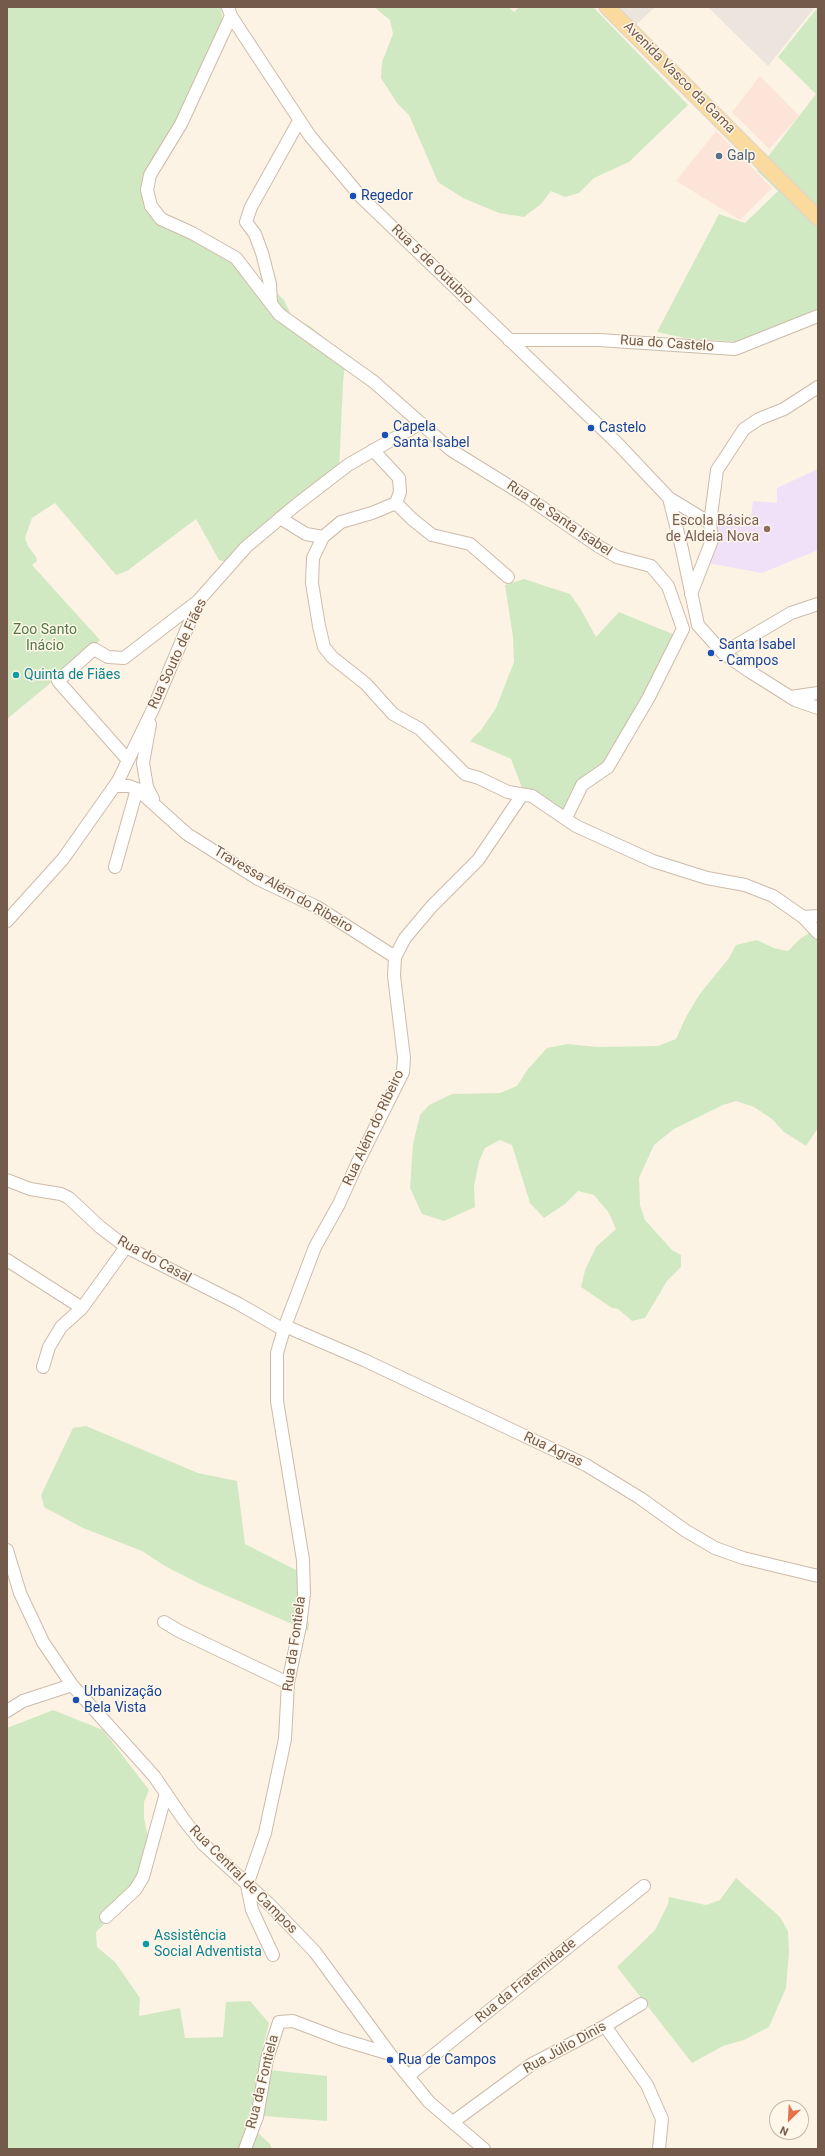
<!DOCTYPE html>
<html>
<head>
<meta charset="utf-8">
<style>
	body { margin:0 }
	#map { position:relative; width:825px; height:2156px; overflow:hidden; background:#fcf3e4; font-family:Roboto,sans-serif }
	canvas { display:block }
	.frame { position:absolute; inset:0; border:8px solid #745a4a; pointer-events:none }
	.north { position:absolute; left:769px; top:2100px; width:40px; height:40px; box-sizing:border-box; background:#fff7ea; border:1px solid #c7b8aa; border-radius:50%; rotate:204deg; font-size:11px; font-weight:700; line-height:16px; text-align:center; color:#745a4a }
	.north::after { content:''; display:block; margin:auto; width:14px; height:18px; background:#e5724a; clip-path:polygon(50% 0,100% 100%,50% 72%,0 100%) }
</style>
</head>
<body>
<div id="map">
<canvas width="825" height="2156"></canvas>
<div class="frame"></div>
<div class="north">N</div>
</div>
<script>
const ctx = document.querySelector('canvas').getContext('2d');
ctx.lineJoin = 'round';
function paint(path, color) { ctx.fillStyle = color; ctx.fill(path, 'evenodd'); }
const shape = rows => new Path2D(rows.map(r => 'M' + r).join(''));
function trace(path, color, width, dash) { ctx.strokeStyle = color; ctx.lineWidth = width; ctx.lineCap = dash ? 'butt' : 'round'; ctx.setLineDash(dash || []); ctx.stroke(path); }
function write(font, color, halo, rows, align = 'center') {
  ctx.font = font + ' Roboto,sans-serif'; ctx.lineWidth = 3; ctx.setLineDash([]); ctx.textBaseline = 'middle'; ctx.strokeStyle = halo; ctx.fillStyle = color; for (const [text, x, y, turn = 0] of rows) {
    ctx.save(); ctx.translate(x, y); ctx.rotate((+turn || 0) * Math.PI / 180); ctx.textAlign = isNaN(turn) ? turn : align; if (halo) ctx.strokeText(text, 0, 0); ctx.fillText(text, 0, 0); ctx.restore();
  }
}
const commercial = shape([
	[760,76,799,116,769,149,732,112],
	[716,131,772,188,740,220,676,181]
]);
const industrial = shape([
	[619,7,655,7,636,25],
	[708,7,815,7,768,66]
]);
const education = shape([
	[818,469,818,550,762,573,708,563,717,513,751,517,753,501,777,503,777,488]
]);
const green = shape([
	[7,7,221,7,222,17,218,50,163,155,150,193,158,214,226,256,272,288,284,300,291,315,311,327,346,355,343,383,339,472,330,486,319,496,304,502,231,563,219,560,196,519,127,571,116,575,55,503,32,518,25,538,28,546,36,557,37,561,32,565,100,640,93,648,7,719],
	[374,7,509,7,514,12,519,7,593,7,688,105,629,162,594,178,579,193,565,197,551,191,541,204,524,217,499,213,463,198,438,182,409,115,397,103,381,78,382,62,393,34,390,20],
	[818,7,818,310,739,342,685,338,657,332,719,214,745,223,778,191,757,171,816,94,778,57],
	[524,579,570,594,580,608,596,637,619,612,675,635,621,735,569,815,524,793,511,759,470,741,481,730,496,708,514,662,513,637,505,585],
	[818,927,818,1128,806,1146,784,1132,772,1119,754,1107,736,1101,723,1105,674,1129,654,1145,639,1178,640,1205,645,1220,672,1250,681,1255,681,1267,667,1281,645,1318,632,1321,618,1309,612,1308,581,1287,585,1270,596,1247,616,1229,609,1213,594,1195,578,1191,565,1204,544,1218,530,1203,512,1145,500,1140,485,1148,479,1161,474,1187,475,1207,444,1221,422,1214,410,1188,413,1144,420,1115,429,1105,452,1094,500,1093,517,1086,528,1069,547,1048,567,1044,598,1047,658,1046,676,1039,686,1017,699,995,729,958,736,945,757,940,774,948,788,951,800,939],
	[86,1426,198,1473,237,1481,245,1544,298,1571,303,1604,309,1624,308,1631,200,1584,165,1566,142,1551,83,1528,44,1507,41,1495,73,1428],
	[53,1710,103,1730,149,1790,144,1802,144,1818,152,1856,124,1905,96,1932,97,1947,115,1962,140,1998,139,2016,180,2008,185,2038,223,2037,226,2002,250,2001,269,2023,263,2047,269,2070,327,2076,327,2121,264,2116,258,2133,270,2144,272,2149,7,2149,7,1728],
	[736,1878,780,1917,788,1931,789,1952,786,1988,769,2027,744,2040,723,2046,692,2063,617,1967,655,1930,668,1904,669,1897,706,1905,720,1900]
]);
const minor = shape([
	[228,7,231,16,310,136,361,197,618,444,669,498,682,549,698,625,723,653,749,671,795,700,818,708],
	[231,16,181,124,150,175,147,190,151,206,161,219,192,233,236,258,279,314,374,382,451,450,527,497,598,546,617,557,651,566,668,586,683,629],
	[271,304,270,284,262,253,255,234,246,222,251,207,299,121],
	[509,340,599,340,735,349,818,316],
	[373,450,399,478,400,492,396,503,372,513,341,522,323,537,313,558,312,583,319,626,324,647,332,657,366,684,393,714,420,729,465,774,479,778,508,792,532,796,576,826,653,861,707,878,745,885,773,896,803,917,818,933],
	[669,498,710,523],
	[396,503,412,519,432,535,470,544,508,577],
	[280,518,306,534,323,537],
	[691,594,712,540,710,523,717,470,744,429,759,419,784,409,818,387],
	[723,653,791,613,818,604],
	[791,697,818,693],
	[150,724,143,763,147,787,153,799],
	[128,760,58,681,94,649,108,657,124,658,198,601],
	[115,786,129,786,137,789,187,834,258,879,317,907,395,957],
	[566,818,582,785,608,767,649,697,683,629],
	[115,867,137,789],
	[803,917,818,916],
	[7,921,63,859,118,781,153,709,199,600,246,547,296,505,348,465,421,423],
	[7,1180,30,1189,61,1194,69,1198,100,1227,126,1247,239,1304,284,1330],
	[7,1260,82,1308],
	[285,1326,364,1360,586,1465,640,1498,686,1531,715,1548,743,1558,818,1576],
	[43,1367,49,1347,61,1327,82,1308,126,1247],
	[7,1550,20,1593,43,1642,72,1685,154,1776,184,1820,203,1844,270,1905,315,1952,390,2054,429,2102,484,2149],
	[164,1622,179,1631,288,1683],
	[7,1711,23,1701,72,1685],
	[106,1917,135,1890,143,1877,166,1793],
	[273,1955,252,1910,247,1885,265,1833,285,1739,288,1683,300,1626,304,1594,303,1560,277,1401,277,1353,285,1326,315,1247,339,1204,357,1164,403,1072,404,1058,394,976,395,957,405,938,432,906,478,860,522,795],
	[605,2026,647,2085,662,2119,659,2149],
	[408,2076,644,1886],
	[453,2122,532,2064,605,2026,641,2004],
	[245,2149,257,2117,267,2059,279,2022,293,2021,340,2039,390,2054]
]);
const major = shape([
	[607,7,818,218]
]);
const markers = [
	[719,156,4,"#5c6f8a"],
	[353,196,4,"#1a4fb4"],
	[591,428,4,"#1a4fb4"],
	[385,435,4,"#1a4fb4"],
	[767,529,4,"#8d6e63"],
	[711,653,4,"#1a4fb4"],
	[16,675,4,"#0f9aa8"],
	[76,1700,4,"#1a4fb4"],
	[146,1944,4,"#0f9aa8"],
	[390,2060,4,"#1a4fb4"]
];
const streetNames = [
	["Avenida Vasco da Gama",679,78,45],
	["Rua 5 de Outubro",432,265,44],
	["Rua do Castelo",667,344,4],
	["Rua de Santa Isabel",559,519,34],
	["Rua Souto de Fiães",178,654,-65],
	["Travessa Além do Ribeiro",283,890,30],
	["Rua Além do Ribeiro",374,1128,-65],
	["Rua do Casal",154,1260,29],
	["Rua Agras",553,1450,25],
	["Rua da Fontiela",295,1644,-82],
	["Rua Central de Campos",243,1880,45],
	["Rua da Fraternidade",526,1981,-39],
	["Rua Júlio Dinis",565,2048,-29],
	["Rua da Fontiela",263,2082,-76]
];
const serviceNames = [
	["Galp",727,156]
];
const transitNames = [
	["Regedor",361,196],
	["Capela",393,427],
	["Santa Isabel",393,443],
	["Castelo",599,428],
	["Santa Isabel",719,645],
	["- Campos",719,661],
	["Urbanização",84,1692],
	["Bela Vista",84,1708],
	["Rua de Campos",398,2060]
];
const educationNames = [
	["Escola Básica",759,521],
	["de Aldeia Nova",759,537]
];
const parkNames = [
	["Zoo Santo",45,630],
	["Inácio",45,646]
];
const cultureNames = [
	["Quinta de Fiães",24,675],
	["Assistência",154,1936],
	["Social Adventista",154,1952]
];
paint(commercial, '#fce4d8');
paint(industrial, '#ebe5de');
paint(education, '#f0e1f8');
paint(green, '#d1e9c2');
trace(minor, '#cdbbaa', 14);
trace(major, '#dbd4d0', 17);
trace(minor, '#fff', 12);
trace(major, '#fada9d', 15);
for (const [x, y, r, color] of markers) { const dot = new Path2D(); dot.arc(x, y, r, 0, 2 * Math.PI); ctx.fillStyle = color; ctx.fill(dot); trace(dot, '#fff7ea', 1.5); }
write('14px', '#745a4a', '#fff7ea', streetNames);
write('14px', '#4e5e75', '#fff7ea', serviceNames, 'left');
write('14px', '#164399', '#fff7ea', transitNames, 'left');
write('14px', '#785e54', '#fff7ea', educationNames, 'right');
write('14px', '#507942', '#fff7ea', parkNames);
write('14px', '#0d838f', '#fff7ea', cultureNames, 'left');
</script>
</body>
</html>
